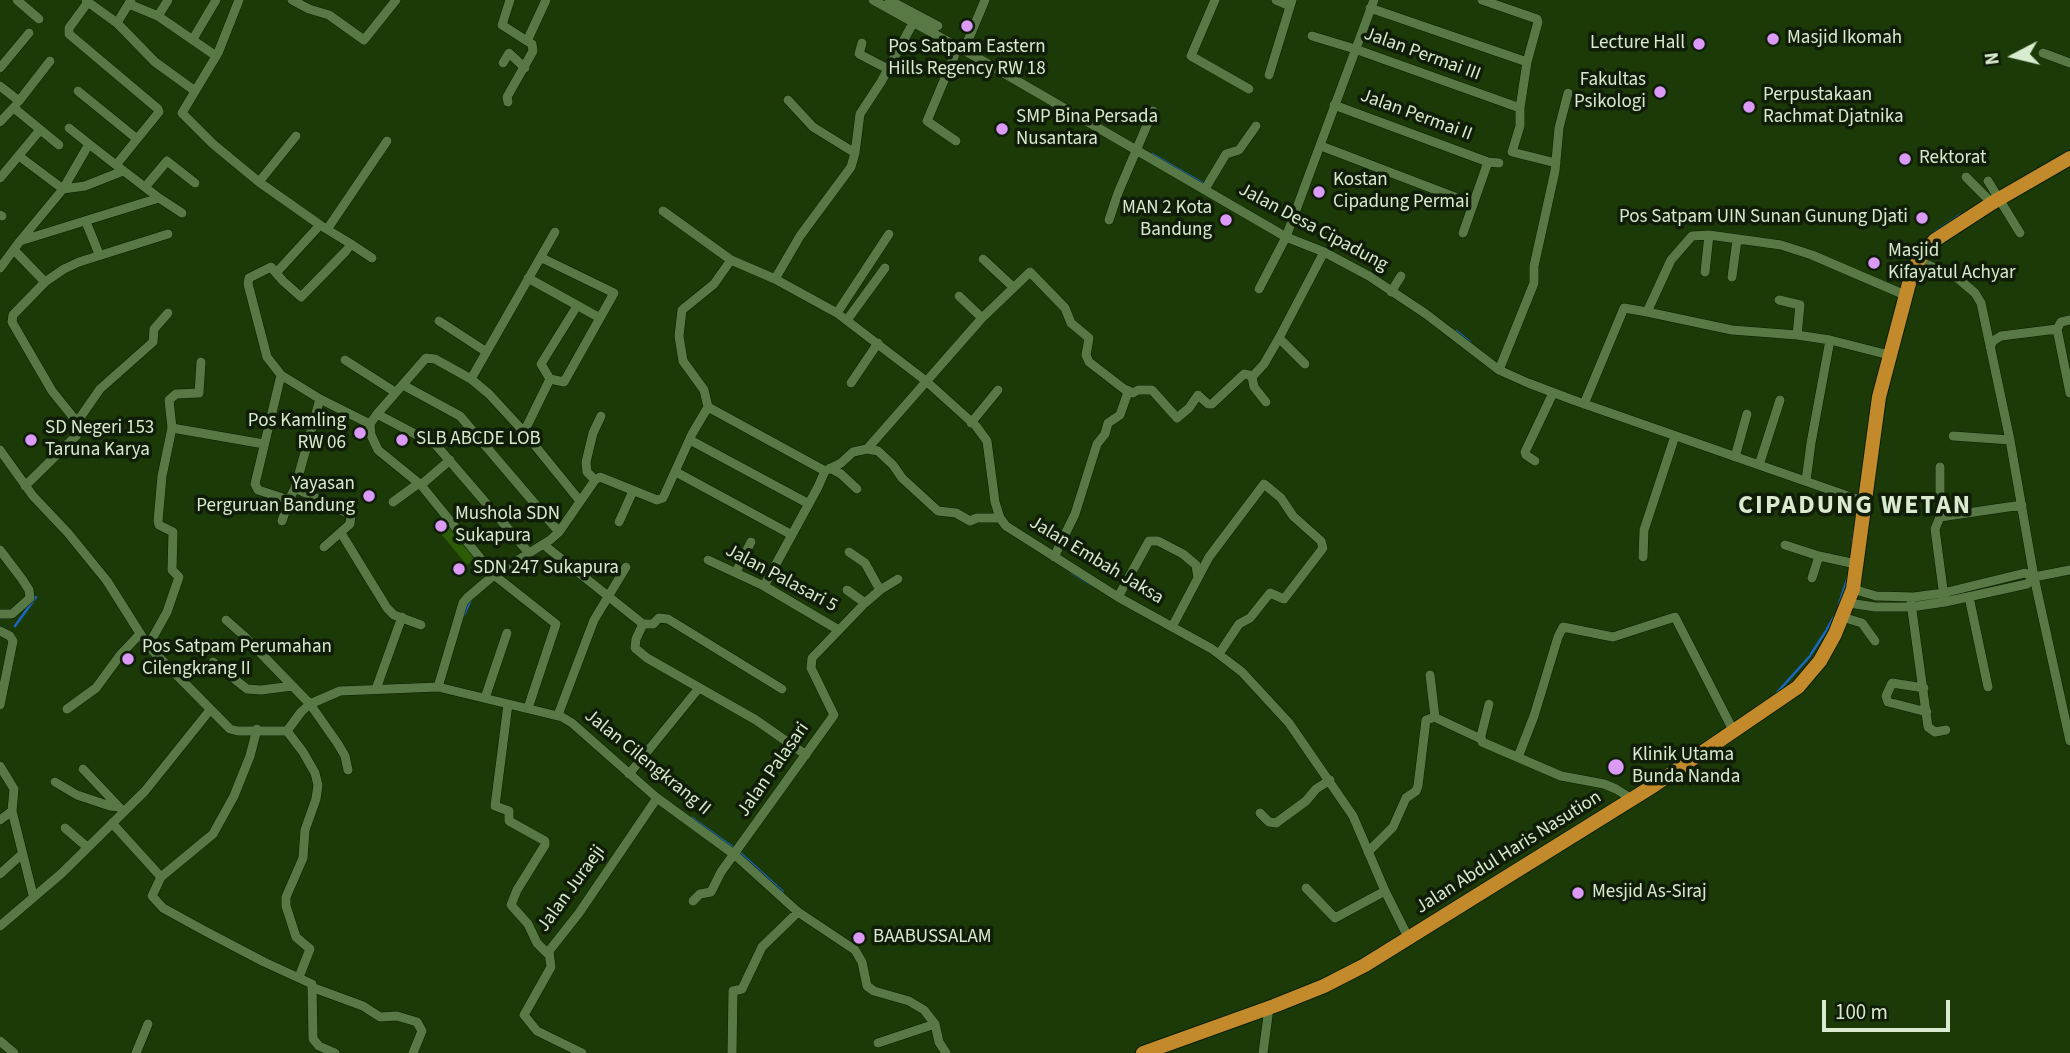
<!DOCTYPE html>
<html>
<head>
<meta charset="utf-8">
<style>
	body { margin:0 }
	#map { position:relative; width:2070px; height:1053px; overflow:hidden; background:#1c3a07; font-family:"Source Sans 3",sans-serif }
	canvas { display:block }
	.north { position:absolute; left:1979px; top:21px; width:70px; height:70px; -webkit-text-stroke:5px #101d09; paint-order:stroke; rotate:263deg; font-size:19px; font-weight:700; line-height:28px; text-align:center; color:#d8ebcf }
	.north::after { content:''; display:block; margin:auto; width:24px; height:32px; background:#d8ebcf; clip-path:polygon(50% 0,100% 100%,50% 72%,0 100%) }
	.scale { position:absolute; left:1822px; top:1000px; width:128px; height:32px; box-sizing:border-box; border:4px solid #d8ebcf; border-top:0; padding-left:9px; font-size:21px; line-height:24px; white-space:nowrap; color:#d8ebcf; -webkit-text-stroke:5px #101d09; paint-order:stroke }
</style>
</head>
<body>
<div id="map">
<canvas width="2070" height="1053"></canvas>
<div class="north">N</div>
<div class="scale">100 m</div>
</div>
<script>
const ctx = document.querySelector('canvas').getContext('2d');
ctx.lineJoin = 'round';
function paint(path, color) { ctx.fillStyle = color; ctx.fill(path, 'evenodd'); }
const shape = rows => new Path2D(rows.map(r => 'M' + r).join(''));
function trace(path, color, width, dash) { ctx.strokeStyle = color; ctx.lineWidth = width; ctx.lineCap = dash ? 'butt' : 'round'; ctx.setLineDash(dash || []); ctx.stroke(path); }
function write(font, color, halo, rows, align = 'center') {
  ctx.font = font + ' "Source Sans 3",sans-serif'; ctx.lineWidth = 7; ctx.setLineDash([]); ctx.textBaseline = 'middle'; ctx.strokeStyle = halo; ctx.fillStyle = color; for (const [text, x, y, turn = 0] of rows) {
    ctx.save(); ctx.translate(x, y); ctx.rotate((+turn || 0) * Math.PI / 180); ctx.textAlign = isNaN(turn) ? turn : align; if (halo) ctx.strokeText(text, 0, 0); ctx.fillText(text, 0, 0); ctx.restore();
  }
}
const green = shape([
	[450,527,475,558,467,565,442,535]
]);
const stream = shape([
	[1152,154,1204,184],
	[1934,232,1960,215],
	[1456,331,1470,342],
	[1852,545,1854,531],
	[1072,573,1090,584],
	[1839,604,1848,577],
	[464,615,471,599],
	[15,626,36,597],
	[1827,629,1834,617],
	[1811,654,1826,631],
	[1774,696,1810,656],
	[692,818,735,849],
	[739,852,783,892]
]);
const minor = shape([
	[17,0,39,19],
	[239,0,218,53,182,113,213,144,259,182,320,225],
	[292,0,309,9,329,15,364,40,396,0],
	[510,0,502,25,527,41],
	[873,0,976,57,1286,237,1324,252,1369,276,1426,314,1499,370,1528,383,1573,400,1865,502],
	[889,0,938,26],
	[1215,0,1191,56,1249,89],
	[1276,0,1290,6],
	[1482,0,1537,19,1538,22,1527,62,1520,108,1520,126,1512,152,1556,163],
	[88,2,117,23,155,62,195,91],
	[129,4,158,16,216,56],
	[1370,8,1527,62],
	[158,16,168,0],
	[117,23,131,0],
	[1312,36,1355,49,1520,108],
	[193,39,216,0],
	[862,43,859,54,888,69],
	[964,50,985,0],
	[2043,53,2070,63],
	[503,63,509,53,525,68],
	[0,68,29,33],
	[1269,75,1292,0],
	[0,86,19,101,50,61],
	[78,91,137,139],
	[788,100,813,127,855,153],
	[508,102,507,97,533,51,532,44,527,41,546,0],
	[1334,105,1488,162,1499,163],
	[14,108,59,145],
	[0,122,16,105],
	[69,128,89,144],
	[956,141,927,121,958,47],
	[1321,146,1473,204],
	[19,156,63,189,89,144,116,165],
	[1966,177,1992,203],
	[0,178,40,130],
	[1988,181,2020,233],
	[259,182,296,136],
	[146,186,167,161,195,183],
	[1205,189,1226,154,1239,150,1256,126],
	[159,198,182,213],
	[663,211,731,260,775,279,837,313,926,381,976,426,987,441,995,502,1000,518,1006,526,1118,597,1212,649,1242,672,1289,723,1353,816,1385,891,1409,939],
	[0,215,2,216],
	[1109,220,1118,193,1153,111],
	[86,222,99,254],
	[328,228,387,141],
	[1463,233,1488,162],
	[20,241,63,189,85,186,123,171],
	[351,244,372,258],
	[15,251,45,282,64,269,79,262,168,234],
	[542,258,614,293,600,318],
	[983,259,1013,287],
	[1918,261,1955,276,1975,293,1981,303,2010,440,2034,577,2070,741],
	[0,268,20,241,159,198,116,165,159,112,158,109,69,34,69,28,88,2,86,0],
	[1705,272,1709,235],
	[276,273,320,225,351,244,346,251,301,297,283,281,276,273,271,267,249,278,248,284,267,357,281,375,320,399,370,424,377,414,436,445,529,553],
	[1732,277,1737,240],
	[528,278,600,318,564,382,550,379],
	[775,279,800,236,851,167,855,153,860,114,881,82,913,23],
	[45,282,13,315,12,322,52,391,77,422],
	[1259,289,1286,237,1374,0],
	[1391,292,1401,276],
	[959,296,982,318],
	[1779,300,1800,305,1797,335],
	[1647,312,1732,330,1797,335,1830,340,1889,355],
	[837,313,889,234],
	[847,320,885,268],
	[2070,320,2061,322,2057,329,2070,393],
	[439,321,485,351],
	[1279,338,1305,364],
	[1990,347,1993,341,2001,336,2057,329],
	[345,360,395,392],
	[1499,370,1534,283,1534,266,1555,171,1559,128,1568,93],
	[281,375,255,484,258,490,289,500,295,488,320,399],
	[471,379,555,232],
	[851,383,878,343],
	[403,385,460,416,559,532],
	[1127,390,1133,393,1138,390,1152,390,1177,418,1189,408,1198,395,1208,404,1212,404,1244,374,1253,376],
	[1266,402,1254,387,1252,377,1264,364,1279,338,1324,252],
	[1584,404,1624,308,1647,312,1671,260,1692,236,1709,235,1781,245,1812,255,1905,295],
	[708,407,825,471],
	[377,414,426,358,435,359,471,379,489,394,524,432,580,501],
	[77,422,100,389,153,342,154,329,168,313],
	[971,423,998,390],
	[370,424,371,435,378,450,421,485,494,575,556,624,528,708],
	[172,428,264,444],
	[524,432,550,379,541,364,577,306],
	[1953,436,2010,440],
	[690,440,809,504],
	[867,449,982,318,1030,272,1065,308,1071,323,1089,338,1086,355,1089,362,1128,392,1120,415,1108,423,1105,434,1097,444,1075,514,1054,557],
	[0,450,33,496,68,533,107,581,148,646,230,729,238,731,287,731,301,712,310,704,340,691,438,687,562,717,572,723,657,798,735,855,798,912,855,950,862,962,867,986,874,991,909,1001,924,1010,935,1024,939,1042,946,1053],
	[1735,457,1747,414],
	[1535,461,1526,455,1525,452,1553,393],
	[1759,465,1780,400],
	[1940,467,1940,517,1935,529,1944,597],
	[830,468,841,474,857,489],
	[676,472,792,535],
	[595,480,587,472,586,462,593,433,601,416],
	[1806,481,1811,443,1830,340],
	[421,485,450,460],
	[25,486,77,435,77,422],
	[295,488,351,515,350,524,324,547],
	[393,502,419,483],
	[1940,517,2022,505],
	[282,521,289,500],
	[619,522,633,491],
	[341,533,387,608,394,615,421,625],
	[544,545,643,624,636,639,635,648,647,658,756,720,806,755],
	[1785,545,1819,556,1856,564],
	[0,550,22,579,29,590,30,598,12,614,0,614],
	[849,552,865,563,880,590],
	[1643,557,1644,530,1675,436],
	[708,560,764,586,837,629],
	[736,572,751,542],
	[1812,578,1819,556],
	[764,586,818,487,825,471,841,463,853,452,867,449,878,451,893,465,902,478,938,511,956,513,970,521,977,518,1000,518],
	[1853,589,1876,596,1914,597,1943,593,2025,573,2034,577,2070,570],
	[847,590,865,603],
	[1118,597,1149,541,1158,541,1183,554,1196,565,1198,578],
	[1969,597,1988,687],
	[1849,603,1875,607,1911,607,1945,602,2027,584,2034,577],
	[1911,603,1928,727,1935,732,1946,730],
	[1842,617,1862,623,1875,641],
	[226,620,243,635,310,704,338,744,345,756,348,770],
	[643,624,653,624,659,618,668,619,782,689],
	[1172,627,1209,557,1264,484,1281,498,1293,516,1321,541,1323,548,1284,599,1270,593,1250,618,1239,624,1219,654],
	[0,631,10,636,13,641,0,705],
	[148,646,167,612,179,577,172,570,173,532,159,525,158,521,162,476,172,428,169,400,176,394,199,393,201,362],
	[213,662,247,689,261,690,293,686],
	[438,687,463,603,467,598,494,575,550,540,559,532,595,480,600,477,657,500,663,498,692,434,708,407,704,390,683,361,679,336,682,310,714,284,731,260],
	[1924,688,1892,683,1886,696,1888,702,1927,712],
	[376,689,402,617],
	[485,698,507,633],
	[508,704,495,806,509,811,509,821,545,841,545,845,517,890,511,905,528,924,537,943,548,954],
	[1489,704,1481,736,1482,742,1561,776,1604,784,1616,789,1632,799],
	[67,709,96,688,121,654,139,635],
	[558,715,594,620,626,567],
	[1434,717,1481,739],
	[257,729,250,756,234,796,213,834,161,877,152,896,163,908,203,930,264,962,312,984,313,1039,319,1046,335,1053],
	[287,731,303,752,315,773,318,785,316,799,305,830,303,858,286,897,286,906,296,937,310,949,299,977],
	[1518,757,1534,716,1558,637,1563,627,1613,637,1675,617,1734,732],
	[0,766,14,789,12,811,33,895],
	[83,769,120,808],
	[629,774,699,688],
	[55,782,77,795,110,806,119,807],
	[1260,813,1269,822,1276,823,1306,801,1316,789,1330,780],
	[0,820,12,811],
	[112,823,161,877],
	[65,828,87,847],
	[1368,852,1393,827,1406,798,1416,791,1418,786,1426,720,1435,717,1430,675],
	[0,874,22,854],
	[1306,888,1335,918,1385,891],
	[693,901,700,894,711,892,721,872,834,715,811,668,812,658,865,603,880,590,898,579],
	[0,926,62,873,145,791,210,710],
	[314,988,363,1006,380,1017,397,1016,417,1022,422,1031,413,1053],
	[0,1041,14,1053],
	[878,1043,935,1024],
	[136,1053,148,1024],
	[582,1053,537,1031,524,1015,551,967,549,951,579,913,657,798],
	[732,1053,733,991,742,989,762,947,798,912],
	[1263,1053,1269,1008]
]);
const highway = shape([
	[1143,1053,1274,1006,1324,986,1365,965,1653,786,1798,687,1820,661,1835,634,1853,589,1879,397,1912,272,1921,256,1935,240,1992,203,2070,158]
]);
const markers = [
	[967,26,7,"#db9af6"],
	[1773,39,7,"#db9af6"],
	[1699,44,7,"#db9af6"],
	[1660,92,7,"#db9af6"],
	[1749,107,7,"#db9af6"],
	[1002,129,7,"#db9af6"],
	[1905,159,7,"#db9af6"],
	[1319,192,7,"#db9af6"],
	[1922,218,7,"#db9af6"],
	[1226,220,7,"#db9af6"],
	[1874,263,7,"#db9af6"],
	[360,433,7,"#db9af6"],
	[31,440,7,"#db9af6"],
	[402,440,7,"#db9af6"],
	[369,496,7,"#db9af6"],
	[441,526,7,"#db9af6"],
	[459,569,7,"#db9af6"],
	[128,659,7,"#db9af6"],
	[1616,767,9,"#db9af6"],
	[1578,893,7,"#db9af6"],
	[859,938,7,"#db9af6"]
];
const poiNames = [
	["Masjid Ikomah",1787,39],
	["Lecture Hall",1685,44,"right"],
	["Pos Satpam Eastern",967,48,"center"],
	["Hills Regency RW 18",967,70,"center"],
	["Fakultas",1646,81,"right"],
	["Psikologi",1646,103,"right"],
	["Perpustakaan",1763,96],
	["Rachmat Djatnika",1763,118],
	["SMP Bina Persada",1016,118],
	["Nusantara",1016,140],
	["Rektorat",1919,159],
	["Kostan",1333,181],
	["Cipadung Permai",1333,203],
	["MAN 2 Kota",1212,209,"right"],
	["Bandung",1212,231,"right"],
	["Pos Satpam UIN Sunan Gunung Djati",1908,218,"right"],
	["Masjid",1888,252],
	["Kifayatul Achyar",1888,274],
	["Pos Kamling",346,422,"right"],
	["RW 06",346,444,"right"],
	["SD Negeri 153",45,429],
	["Taruna Karya",45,451],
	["SLB ABCDE LOB",416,440],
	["Yayasan",355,485,"right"],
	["Perguruan Bandung",355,507,"right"],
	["Mushola SDN",455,515],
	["Sukapura",455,537],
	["SDN 247 Sukapura",473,569],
	["Pos Satpam Perumahan",142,648],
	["Cilengkrang II",142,670],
	["Klinik Utama",1632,756],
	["Bunda Nanda",1632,778],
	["Mesjid As-Siraj",1592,893],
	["BAABUSSALAM",873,938]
];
const streetNames = [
	["Jalan Permai III",1422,55,20],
	["Jalan Permai II",1416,116,20],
	["Jalan Desa Cipadung",1313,228,28],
	["Jalan Embah Jaksa",1096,561,31],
	["Jalan Palasari 5",781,579,28],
	["Jalan Cilengkrang II",647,763,39],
	["Jalan Palasari",774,770,-55],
	["Jalan Abdul Haris Nasution",1509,853,-32],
	["Jalan Juraeji",572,889,-54]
];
const districtNames = [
	["CIPADUNG WETAN",1855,507]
];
paint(green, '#2d5c07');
trace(stream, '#1968c3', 2.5);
trace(minor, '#091f00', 10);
trace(highway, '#091f00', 16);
trace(minor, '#587946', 9);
trace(highway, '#c28a2b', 14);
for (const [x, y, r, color] of markers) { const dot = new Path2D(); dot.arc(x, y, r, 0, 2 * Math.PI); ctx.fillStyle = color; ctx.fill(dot); trace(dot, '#101d09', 2.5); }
write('19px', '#d8ebcf', '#101d09', poiNames, 'left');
write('19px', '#d8ebcf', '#101d09', streetNames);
ctx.letterSpacing = '2px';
write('bold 26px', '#d8ebcf', '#101d09', districtNames);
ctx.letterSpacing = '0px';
</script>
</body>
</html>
